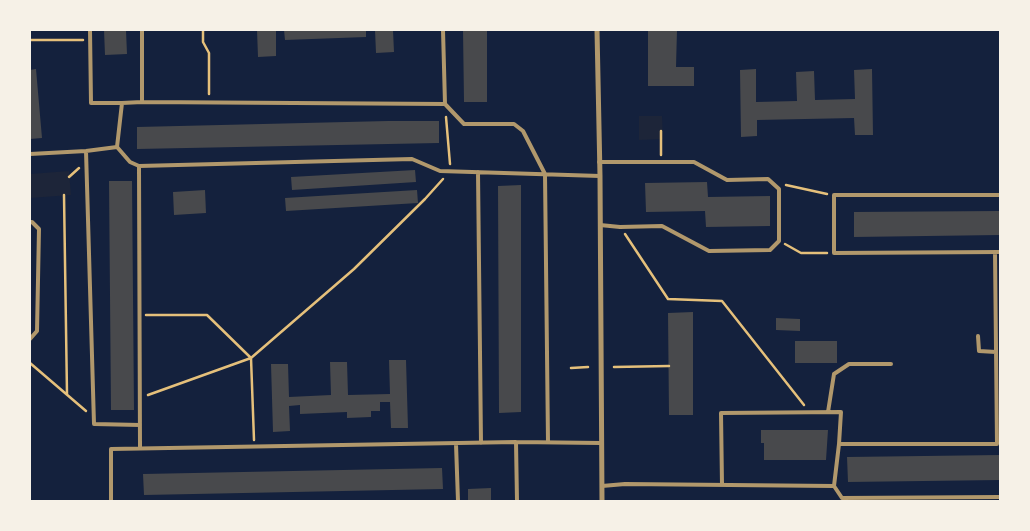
<!DOCTYPE html>
<html>
<head>
<meta charset="utf-8">
<style>
	body { margin:0 }
	#map { position:relative; width:1030px; height:531px; overflow:hidden; background:#14213d; font-family:"Source Serif 4",serif }
	canvas { display:block }
	.frame { position:absolute; inset:0; border:31px solid #f6f1e7; pointer-events:none }
</style>
</head>
<body>
<div id="map">
<canvas width="1030" height="531"></canvas>
<div class="frame"></div>
</div>
<script>
const ctx = document.querySelector('canvas').getContext('2d');
ctx.lineJoin = 'round';
function paint(path, color) { ctx.fillStyle = color; ctx.fill(path, 'evenodd'); }
const shape = rows => new Path2D(rows.map(r => 'M' + r).join(''));
function trace(path, color, width, dash) { ctx.strokeStyle = color; ctx.lineWidth = width; ctx.lineCap = dash ? 'butt' : 'round'; ctx.setLineDash(dash || []); ctx.stroke(path); }
const green = shape([
	[639,116,662,116,663,139,639,140],
	[69,171,71,195,30,198,30,174]
]);
const building = shape([
	[104,30,126,30,127,54,105,55],
	[257,30,276,30,276,56,258,57],
	[284,30,366,30,366,37,285,40],
	[375,30,393,30,394,52,376,53],
	[463,30,487,30,487,102,464,102],
	[648,30,677,30,676,67,694,67,694,86,648,86],
	[36,69,42,138,30,139,30,70],
	[756,69,756,102,797,101,796,72,814,71,815,100,855,99,854,70,872,69,873,135,855,135,854,118,757,120,757,136,741,137,740,70],
	[388,121,439,121,439,143,137,149,137,127],
	[415,170,416,182,292,190,291,177],
	[109,181,132,181,134,410,111,410],
	[707,182,708,197,770,196,770,226,706,227,705,211,646,212,645,183],
	[521,185,521,412,499,413,498,186],
	[205,190,206,213,174,215,173,192],
	[417,190,418,203,286,211,285,198],
	[1000,211,1000,235,854,237,854,212],
	[693,312,693,415,669,415,668,313],
	[776,318,800,319,800,331,776,330],
	[795,341,837,341,837,363,795,363],
	[389,360,406,360,408,428,391,428,390,402,380,402,380,411,371,411,371,417,347,418,347,412,300,414,300,405,289,406,290,431,273,432,271,364,288,364,289,397,331,395,330,362,347,362,348,395,390,394],
	[761,430,828,430,826,460,764,460,764,443,761,443],
	[1000,455,1000,480,848,482,847,457],
	[442,468,443,489,144,495,143,474],
	[491,488,491,501,468,501,468,489]
]);
const path = shape([
	[203,30,203,42,209,53,209,94],
	[30,40,83,40],
	[446,117,450,164],
	[661,155,661,131],
	[69,177,79,168],
	[786,185,827,194],
	[64,195,67,394],
	[625,234,668,299,722,301,804,405],
	[785,244,801,253,827,253],
	[146,315,207,315,251,358,254,440],
	[30,363,86,411],
	[614,367,669,366],
	[571,368,588,367],
	[148,395,251,358,354,269,425,199,443,179]
]);
const service = shape([
	[90,30,91,103,122,103],
	[443,30,445,104],
	[142,102,445,104,464,124,514,124,523,131,545,174,548,442],
	[117,147,122,103,142,102,142,30],
	[86,151,94,424,140,425],
	[30,154,86,151,117,147,130,162,139,166,412,159,440,171,600,176],
	[599,162,694,162,727,180,768,179,779,189,779,241,770,250,709,251,662,226,620,227,600,225],
	[139,166,140,448],
	[478,172,481,443],
	[1000,195,834,195,834,253,1000,252],
	[30,222,32,222,39,229,37,331,30,339],
	[978,336,979,351,996,352],
	[828,412,834,374,849,364,891,364],
	[516,442,517,501],
	[456,444,458,501],
	[722,485,721,413,841,412,839,444],
	[602,486,625,484,834,486,842,498,1000,497],
	[834,486,839,444,997,444,995,252],
	[111,501,111,449,516,442,601,443]
]);
const minor = shape([
	[597,30,600,176,602,501]
]);
paint(green, '#1d2539');
paint(building, '#48494c');
trace(path, '#e5c07b', 2.5);
trace(service, '#b1986c', 4);
trace(minor, '#b1986c', 5);
</script>
</body>
</html>
